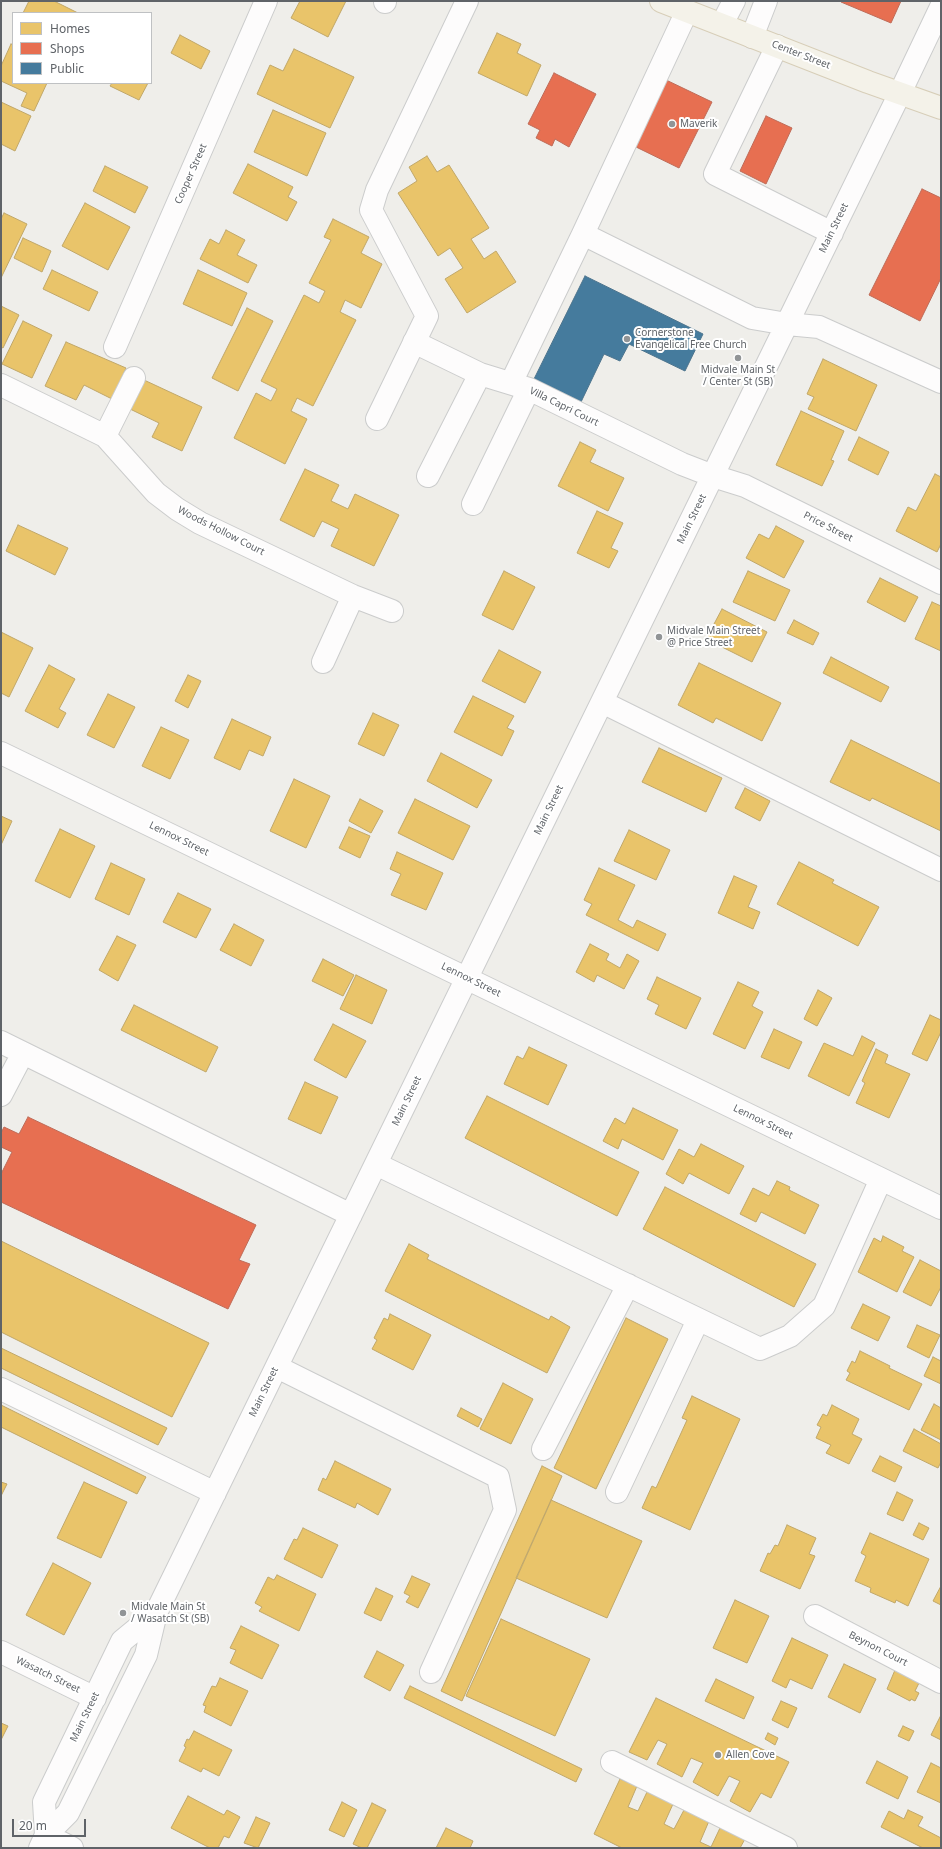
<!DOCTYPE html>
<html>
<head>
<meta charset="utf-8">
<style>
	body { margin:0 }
	#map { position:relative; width:942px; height:1849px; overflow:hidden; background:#efeeea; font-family:"Noto Sans",sans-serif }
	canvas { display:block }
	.frame { position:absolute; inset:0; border:2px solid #5f6368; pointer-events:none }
	.legend { position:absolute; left:12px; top:12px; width:140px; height:72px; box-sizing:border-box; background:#fff; border:1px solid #bfc1c3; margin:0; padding:5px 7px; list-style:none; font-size:12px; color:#5f6368 }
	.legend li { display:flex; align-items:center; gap:8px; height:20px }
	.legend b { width:20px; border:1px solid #bfc1c3 }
	.scale { position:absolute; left:12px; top:1819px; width:74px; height:18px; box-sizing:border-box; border:2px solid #5f6368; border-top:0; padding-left:5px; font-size:12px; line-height:14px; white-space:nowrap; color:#5f6368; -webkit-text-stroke:3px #fff; paint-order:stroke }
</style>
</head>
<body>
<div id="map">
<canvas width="942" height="1849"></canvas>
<div class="frame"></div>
<ul class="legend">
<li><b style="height:11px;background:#e9c46a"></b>Homes</li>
<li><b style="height:11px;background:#e76f51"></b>Shops</li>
<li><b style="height:11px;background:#457b9d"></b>Public</li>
</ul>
<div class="scale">20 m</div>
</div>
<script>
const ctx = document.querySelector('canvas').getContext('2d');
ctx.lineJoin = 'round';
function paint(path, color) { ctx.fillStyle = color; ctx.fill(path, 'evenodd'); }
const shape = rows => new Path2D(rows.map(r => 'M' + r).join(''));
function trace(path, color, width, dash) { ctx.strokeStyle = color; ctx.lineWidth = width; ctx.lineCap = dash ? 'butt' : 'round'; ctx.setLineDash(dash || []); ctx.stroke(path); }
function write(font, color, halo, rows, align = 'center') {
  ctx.font = font + ' "Noto Sans",sans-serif'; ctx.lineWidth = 4; ctx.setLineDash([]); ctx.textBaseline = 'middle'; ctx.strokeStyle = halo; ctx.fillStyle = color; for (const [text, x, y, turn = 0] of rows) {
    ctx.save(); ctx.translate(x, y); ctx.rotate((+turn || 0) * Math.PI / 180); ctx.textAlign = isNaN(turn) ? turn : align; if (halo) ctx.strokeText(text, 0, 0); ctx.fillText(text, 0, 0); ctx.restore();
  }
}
const homes = shape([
	[29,1,54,1,78,13,23,13,29,1],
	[300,1,346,1,328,37,291,18,300,1],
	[497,33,521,44,517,53,541,65,527,96,478,73,497,33],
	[180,35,210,51,201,69,171,53,180,35],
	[11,44,13,45,13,83,47,83,34,111,21,106,27,93,1,81,1,66,11,44],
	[294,49,354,77,330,128,257,94,270,65,283,71,294,49],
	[112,83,148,83,139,100,110,86,112,83],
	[1,102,31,116,15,151,1,144,1,102],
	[273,110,326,133,307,176,254,152,273,110],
	[427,156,437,172,449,165,489,228,471,239,484,259,496,251,516,282,467,313,445,279,463,268,450,248,438,256,398,193,417,181,409,167,427,156],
	[248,164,293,187,288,197,297,202,287,221,233,193,248,164],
	[105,166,148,187,135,213,93,191,105,166],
	[85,203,130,227,108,270,62,246,85,203],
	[4,213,27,224,1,278,1,219,4,213],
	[333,219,369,237,361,253,382,264,361,308,345,300,340,312,356,320,313,406,297,398,291,411,307,419,285,464,234,438,256,393,271,401,277,389,261,381,304,295,319,303,325,291,309,283,331,240,324,237,333,219],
	[226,230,245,240,237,255,257,265,248,283,200,259,210,239,219,244,226,230],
	[23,238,51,251,42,272,14,258,23,238],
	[52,270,98,292,89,311,43,289,52,270],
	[198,270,247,293,232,326,183,304,198,270],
	[1,306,19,315,3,348,1,347,1,306],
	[247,308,273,321,238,391,212,378,247,308],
	[23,321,52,335,32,378,2,364,23,321],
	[66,342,126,368,112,399,84,385,76,400,45,386,66,342],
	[823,359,877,385,856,431,808,409,814,397,807,394,823,359],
	[144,380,202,407,182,451,152,437,159,423,130,409,144,380],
	[801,411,844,431,831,460,834,461,822,486,776,465,801,411],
	[859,437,889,452,878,475,848,460,859,437],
	[580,442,596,450,590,462,624,478,608,511,558,486,580,442],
	[305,469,339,485,331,501,348,509,355,494,399,515,374,566,331,546,339,529,322,521,314,537,280,520,305,469],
	[935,474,941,477,941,544,937,552,896,531,908,507,916,511,935,474],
	[597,511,623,523,611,548,618,551,609,568,577,553,597,511],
	[18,525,68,548,55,575,6,551,18,525],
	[776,526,804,541,784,578,746,558,759,534,769,539,776,526],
	[504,571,535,587,513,630,482,615,504,571],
	[748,571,790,590,775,621,733,602,748,571],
	[880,578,918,597,905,622,867,602,880,578],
	[932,602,941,606,941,651,915,639,932,602],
	[722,609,767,632,752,662,706,639,722,609],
	[794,620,819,633,813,645,787,633,794,620],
	[1,632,33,648,9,697,1,693,1,632],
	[499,650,541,672,525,703,482,681,499,650],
	[831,657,889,687,881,702,823,673,831,657],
	[699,663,781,703,762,741,716,718,713,723,678,705,699,663],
	[49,665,75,679,59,709,66,713,58,728,25,711,49,665],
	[188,675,201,681,188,708,175,701,188,675],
	[108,694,135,707,114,748,87,735,108,694],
	[473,696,514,716,507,728,514,731,502,756,454,732,473,696],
	[373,713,399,725,384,756,358,744,373,713],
	[232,719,271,737,263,756,249,750,240,770,214,758,232,719],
	[161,727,189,740,170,779,142,766,161,727],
	[851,740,941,784,941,831,872,798,870,801,830,782,851,740],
	[659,748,722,778,706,812,642,782,659,748],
	[441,753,492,780,477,808,427,781,441,753],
	[294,779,330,796,306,848,270,831,294,779],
	[745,788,770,801,760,821,735,808,745,788],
	[360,799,383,811,371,833,349,821,360,799],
	[415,799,470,826,453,860,398,833,415,799],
	[1,816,12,821,1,845,1,816],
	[349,827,370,836,360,858,339,848,349,827],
	[60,829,95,846,70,898,35,881,60,829],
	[629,830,670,850,656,880,614,861,629,830],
	[397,852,443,873,426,910,391,895,401,874,390,869,397,852],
	[799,862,834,880,832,883,879,907,858,946,777,904,799,862],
	[111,863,145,879,129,915,95,899,111,863],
	[599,868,635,885,618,920,633,928,637,920,666,934,658,951,586,915,592,904,584,900,599,868],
	[734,876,757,886,748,907,760,912,753,929,718,913,734,876],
	[178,893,211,909,196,938,163,922,178,893],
	[234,924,264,940,251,966,220,950,234,924],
	[117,936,136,945,118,981,99,970,117,936],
	[590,944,609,954,606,960,620,968,627,954,639,961,624,989,597,975,594,982,576,972,590,944],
	[323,959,354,975,343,996,312,981,323,959],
	[356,975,387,990,372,1024,340,1009,356,975],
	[657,977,701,998,686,1029,655,1014,659,1005,647,999,657,977],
	[738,982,759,992,752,1006,763,1012,745,1049,713,1034,738,982],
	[818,990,832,998,817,1026,804,1019,818,990],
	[134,1005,218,1047,206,1072,121,1030,134,1005],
	[930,1015,941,1020,941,1032,927,1061,912,1054,930,1015],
	[333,1024,366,1041,346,1078,314,1060,333,1024],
	[774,1029,802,1042,789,1069,761,1057,774,1029],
	[862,1036,875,1043,849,1096,808,1076,824,1043,853,1056,862,1036],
	[529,1047,567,1065,548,1105,504,1084,517,1056,523,1059,529,1047],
	[876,1049,888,1055,885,1063,910,1074,889,1118,856,1103,865,1083,862,1081,876,1049],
	[305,1082,338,1097,321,1134,288,1119,305,1082],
	[487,1096,639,1172,617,1216,465,1138,487,1096],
	[633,1108,678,1130,663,1160,622,1139,618,1149,603,1141,615,1118,625,1124,633,1108],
	[701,1144,744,1166,729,1194,689,1173,683,1184,666,1174,679,1149,694,1157,701,1144],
	[777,1181,790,1187,789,1190,819,1205,805,1234,761,1212,756,1222,740,1214,753,1188,769,1196,777,1181],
	[665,1187,816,1264,794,1307,643,1229,665,1187],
	[883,1236,904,1247,902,1251,914,1257,897,1292,858,1272,874,1238,881,1242,883,1236],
	[1,1241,209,1343,172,1417,1,1332,1,1241],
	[409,1244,429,1255,427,1259,549,1320,551,1316,570,1327,547,1373,385,1291,409,1244],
	[920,1260,941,1271,941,1287,931,1306,903,1292,920,1260],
	[863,1304,890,1317,878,1341,851,1328,863,1304],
	[390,1314,431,1335,413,1370,372,1349,377,1340,374,1338,384,1318,388,1320,390,1314],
	[626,1318,668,1339,596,1489,554,1468,626,1318],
	[917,1325,940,1335,929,1358,907,1347,917,1325],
	[1,1348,167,1428,158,1445,1,1368,1,1348],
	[860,1351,890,1366,889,1368,922,1384,909,1410,846,1380,850,1373,847,1371,852,1361,855,1363,860,1351],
	[933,1357,941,1361,941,1384,924,1376,933,1357],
	[503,1383,533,1399,511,1444,480,1429,503,1383],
	[692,1396,740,1419,690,1530,642,1508,652,1486,656,1488,687,1420,682,1418,692,1396],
	[934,1404,941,1408,941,1440,921,1430,934,1404],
	[1,1405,146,1477,137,1494,1,1427,1,1405],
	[832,1405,859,1419,852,1434,862,1439,849,1464,826,1453,831,1445,816,1438,821,1427,817,1425,823,1414,827,1416,832,1405],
	[461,1408,482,1419,478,1427,457,1416,461,1408],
	[914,1429,941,1444,941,1462,938,1468,903,1451,914,1429],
	[880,1456,902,1467,895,1482,872,1471,880,1456],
	[335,1461,391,1489,378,1515,357,1503,355,1508,318,1490,323,1478,326,1480,335,1461],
	[542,1466,562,1476,462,1701,441,1691,542,1466],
	[1,1482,7,1484,1,1496,1,1482],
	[84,1482,127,1502,101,1558,57,1538,84,1482],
	[897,1492,913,1500,903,1521,887,1514,897,1492],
	[551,1500,642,1541,607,1618,516,1578,551,1500],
	[919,1523,929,1528,923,1540,913,1535,919,1523],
	[787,1525,816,1538,809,1554,815,1556,800,1589,760,1571,768,1553,770,1554,775,1545,778,1546,787,1525],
	[303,1528,338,1545,322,1578,284,1559,294,1539,297,1540,303,1528],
	[870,1533,929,1559,908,1606,896,1600,895,1603,870,1592,871,1588,855,1581,866,1556,861,1553,870,1533],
	[53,1563,91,1583,64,1635,26,1615,53,1563],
	[277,1575,316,1594,299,1631,259,1611,262,1607,255,1603,268,1577,274,1580,277,1575],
	[412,1576,430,1584,418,1608,406,1602,410,1596,404,1593,412,1576],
	[941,1586,941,1605,933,1601,941,1586],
	[376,1588,393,1596,381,1621,364,1613,376,1588],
	[735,1600,769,1616,747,1663,713,1648,735,1600],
	[501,1619,590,1659,555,1736,466,1696,501,1619],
	[241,1626,279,1645,262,1679,230,1663,236,1650,230,1648,241,1626],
	[792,1638,828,1655,812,1689,790,1679,786,1688,772,1681,792,1638],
	[377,1651,404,1665,390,1691,364,1677,377,1651],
	[844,1664,876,1679,860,1713,828,1697,844,1664],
	[895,1670,919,1683,915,1691,919,1693,915,1701,911,1699,910,1701,887,1689,895,1670],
	[220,1678,248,1691,231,1726,204,1712,206,1706,203,1705,212,1686,216,1687,220,1678],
	[716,1679,754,1697,744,1719,705,1701,716,1679],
	[410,1686,582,1769,576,1782,404,1698,410,1686],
	[656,1698,789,1762,771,1798,761,1793,750,1812,730,1801,740,1781,729,1776,718,1796,693,1782,703,1763,691,1758,682,1777,657,1764,667,1744,658,1740,647,1760,629,1752,656,1698],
	[781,1701,797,1708,788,1728,772,1720,781,1701],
	[941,1715,941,1740,931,1735,941,1715],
	[1,1723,8,1726,1,1740,1,1723],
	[903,1726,914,1731,909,1741,898,1736,903,1726],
	[194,1731,232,1750,219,1776,203,1768,201,1772,179,1761,186,1747,184,1746,187,1739,189,1740,194,1731],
	[768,1733,778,1738,775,1745,765,1739,768,1733],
	[877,1761,908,1777,898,1799,866,1783,877,1761],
	[931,1763,941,1768,941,1803,917,1792,931,1763],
	[620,1779,637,1786,628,1807,638,1811,647,1792,673,1804,664,1824,674,1829,684,1810,709,1821,700,1842,711,1847,720,1828,745,1839,740,1848,622,1848,594,1834,620,1779],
	[188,1796,224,1815,227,1810,240,1817,229,1838,224,1836,218,1848,210,1848,171,1828,188,1796],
	[342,1802,357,1810,344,1837,329,1830,342,1802],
	[372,1803,386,1810,367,1848,362,1848,353,1844,372,1803],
	[908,1810,923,1817,918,1826,941,1838,941,1848,923,1848,881,1827,889,1811,904,1819,908,1810],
	[256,1817,270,1823,258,1848,244,1843,256,1817],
	[446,1828,473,1841,470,1848,436,1848,446,1828]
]);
const shops = shape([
	[841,1,901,1,891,23,841,2,841,1],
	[554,73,596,94,569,147,555,139,552,146,536,138,540,130,528,124,554,73],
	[664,79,712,102,679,168,632,145,664,79],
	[766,116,792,128,766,184,740,171,766,116],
	[922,189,941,198,941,278,920,321,869,295,922,189],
	[28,1117,256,1225,239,1260,250,1264,228,1309,1,1202,1,1174,12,1152,1,1147,1,1133,4,1127,19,1134,28,1117]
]);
const public = shape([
	[585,276,703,334,685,371,629,344,620,361,604,354,581,402,534,379,585,276]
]);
const minor = shape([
	[385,2,385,1],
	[722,24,734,1],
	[752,37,766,1],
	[777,46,715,174,832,233],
	[583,234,752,318,787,324,819,327,941,382],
	[414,342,480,374,529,389,682,464,713,476,745,486,941,583],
	[115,347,266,1],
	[511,383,583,234,687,11],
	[1,385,105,436,156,493,177,509,200,523,353,596,392,611],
	[377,419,427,316,371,210,377,190,467,1],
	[105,436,134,378],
	[428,476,480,374],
	[473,504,529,389],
	[323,662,353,596],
	[602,702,941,870],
	[1,753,941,1208],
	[1,1042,351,1215],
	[1,1095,23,1053],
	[376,1164,760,1349,790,1336,824,1306,881,1179],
	[277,1367,498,1477,505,1510,431,1672],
	[1,1389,215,1493],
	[543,1449,628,1285],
	[617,1492,698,1320],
	[815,1616,941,1682],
	[1,1652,95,1698],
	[612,1762,786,1848],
	[46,1835,44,1802,122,1641,156,1613],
	[46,1835,72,1848],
	[40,1848,46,1835,68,1813,146,1655,156,1613,900,93,941,7]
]);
const major = shape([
	[661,1,868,82,941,108]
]);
const markers = [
	[672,124,4,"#919496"],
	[627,339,4,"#919496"],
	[738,358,4,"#919496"],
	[659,637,4,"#919496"],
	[123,1613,4,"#919496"],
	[718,1755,4,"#919496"]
];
const streetNames = [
	["Center Street",801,55,21],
	["Cooper Street",191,174,-66],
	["Main Street",834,228,-64],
	["Villa Capri Court",564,407,26],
	["Main Street",692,519,-64],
	["Price Street",828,527,27],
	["Woods Hollow Court",221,531,27],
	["Main Street",549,810,-64],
	["Lennox Street",179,839,26],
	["Lennox Street",471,980,26],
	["Main Street",407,1101,-64],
	["Lennox Street",763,1122,26],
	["Main Street",264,1392,-64],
	["Beynon Court",878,1649,27],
	["Wasatch Street",48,1675,26],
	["Main Street",85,1717,-64]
];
const poiNames = [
	["Maverik",680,124],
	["Cornerstone",635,333],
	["Evangelical Free Church",635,345],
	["Midvale Main St",738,370,"center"],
	["/ Center St (SB)",738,382,"center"],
	["Midvale Main Street",667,631],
	["@ Price Street",667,643],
	["Midvale Main St",131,1607],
	["/ Wasatch St (SB)",131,1619],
	["Allen Cove",726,1755]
];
paint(homes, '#e9c46a');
trace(homes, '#c0a769', 1);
paint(shops, '#e76f51');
trace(shops, '#be6b58', 1);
paint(public, '#457b9d');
trace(public, '#4d748d', 1);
trace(minor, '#cbcccc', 24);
trace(major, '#d7ceb8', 24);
trace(minor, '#fdfcfc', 22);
trace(major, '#f4f2e9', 22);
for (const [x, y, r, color] of markers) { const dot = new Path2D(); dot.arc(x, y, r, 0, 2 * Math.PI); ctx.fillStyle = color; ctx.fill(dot); trace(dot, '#fff', 1.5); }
write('10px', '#5f6368', '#fff', streetNames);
write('10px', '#5f6368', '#fff', poiNames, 'left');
</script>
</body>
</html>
